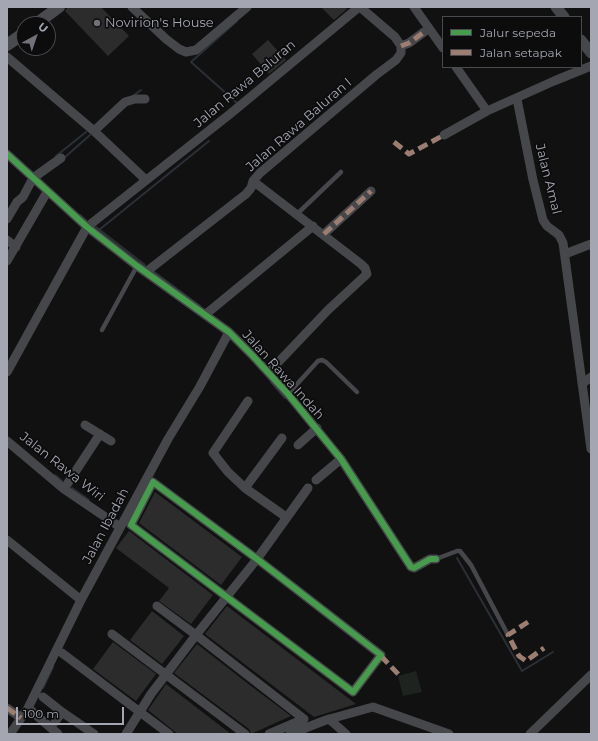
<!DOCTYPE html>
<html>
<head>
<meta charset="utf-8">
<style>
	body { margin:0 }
	#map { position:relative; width:598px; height:741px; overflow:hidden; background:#111112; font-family:Montserrat,sans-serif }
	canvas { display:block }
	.frame { position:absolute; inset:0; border:8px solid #a4a6b1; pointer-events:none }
	.legend { position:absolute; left:442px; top:16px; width:140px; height:52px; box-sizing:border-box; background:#0c0c0d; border:1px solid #494a4f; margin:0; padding:5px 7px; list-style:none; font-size:12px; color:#a4a6b1 }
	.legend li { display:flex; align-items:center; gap:8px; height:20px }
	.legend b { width:20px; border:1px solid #494a4f }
	.north { position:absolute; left:16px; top:16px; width:40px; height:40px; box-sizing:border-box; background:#0c0c0d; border:1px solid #494a4f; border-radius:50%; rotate:40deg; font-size:11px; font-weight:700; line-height:16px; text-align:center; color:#a4a6b1 }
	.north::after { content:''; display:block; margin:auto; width:14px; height:18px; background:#717279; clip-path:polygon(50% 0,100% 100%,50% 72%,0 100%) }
	.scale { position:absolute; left:16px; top:707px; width:108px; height:18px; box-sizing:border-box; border:2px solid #a4a6b1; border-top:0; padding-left:5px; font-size:12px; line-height:14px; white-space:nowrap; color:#a4a6b1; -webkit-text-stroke:3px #0c0c0d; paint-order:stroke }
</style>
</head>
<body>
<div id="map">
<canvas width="598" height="741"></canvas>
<div class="frame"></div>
<ul class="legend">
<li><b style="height:5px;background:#469c4c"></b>Jalur sepeda</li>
<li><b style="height:5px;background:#9b7d72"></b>Jalan setapak</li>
</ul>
<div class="north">U</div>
<div class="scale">100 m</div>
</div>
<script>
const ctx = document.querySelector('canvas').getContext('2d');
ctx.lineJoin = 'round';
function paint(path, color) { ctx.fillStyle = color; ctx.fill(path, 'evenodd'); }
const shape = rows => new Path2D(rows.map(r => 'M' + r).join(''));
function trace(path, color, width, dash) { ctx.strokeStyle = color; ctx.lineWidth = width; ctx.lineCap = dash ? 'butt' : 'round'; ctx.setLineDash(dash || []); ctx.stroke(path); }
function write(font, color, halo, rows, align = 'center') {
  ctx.font = font + ' Montserrat,sans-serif'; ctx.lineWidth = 3.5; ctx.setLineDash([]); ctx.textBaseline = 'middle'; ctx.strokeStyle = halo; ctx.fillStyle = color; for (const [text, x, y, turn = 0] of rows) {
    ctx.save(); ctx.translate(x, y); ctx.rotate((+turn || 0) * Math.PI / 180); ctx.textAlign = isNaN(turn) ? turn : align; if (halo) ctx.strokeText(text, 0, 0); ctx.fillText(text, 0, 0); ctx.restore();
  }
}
const green = shape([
	[416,671,422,692,403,696,398,676]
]);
const stream = shape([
	[134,95,141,90],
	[237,103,191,62,237,21],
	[56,156,86,132],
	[64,158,90,135],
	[80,215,86,220],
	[96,227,145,265],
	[99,230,209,141],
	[153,271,200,306],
	[271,382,285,398],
	[55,475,62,481],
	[72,488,89,500],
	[457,558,522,671,553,652],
	[43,688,53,667]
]);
const building = shape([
	[68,7,101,7,129,36,108,56,65,11],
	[321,7,345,7,347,9,334,20],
	[268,40,286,60,269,74,252,54],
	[155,492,242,557,221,585,139,523],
	[129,531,213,595,191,624,159,601,169,588,116,548],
	[227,606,356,704,314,717,205,634],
	[152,611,184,636,162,664,130,640],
	[113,642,156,674,136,701,93,669],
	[197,644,251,686,291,716,251,734,249,729,174,673],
	[166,684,231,734,178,734,174,731,148,710]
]);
const service = shape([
	[296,215,341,172],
	[102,330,137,266],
	[288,394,318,361,322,360,326,362,357,392],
	[436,559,457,551,460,551,471,565,508,635]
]);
const minor = shape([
	[132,7,166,39,179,49,186,52,196,50,247,7],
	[414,7,443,48],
	[401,46,409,43,424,32],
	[7,57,94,131,146,180],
	[456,67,487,111],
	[517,99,533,180,543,220,547,226,559,235,563,243,591,449],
	[94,131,125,102,135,99,145,99],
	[444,135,487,111,554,81,591,66],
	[7,154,87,227,137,266,229,332,252,355,288,394,341,459,411,567,414,568,430,559,436,559],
	[253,181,361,264,365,268,367,274,328,310,269,372],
	[7,219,17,202,23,197,33,178,61,158],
	[324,234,371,191],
	[7,240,16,247],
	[565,254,591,244],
	[7,261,47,192],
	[146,272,246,194,251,188,253,181,260,173,376,75,396,60,401,53,401,46,395,37,360,7],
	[206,314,313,226],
	[7,372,87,227,230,114,359,7],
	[582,384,591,377],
	[248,401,213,453,228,472,245,488,286,517],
	[85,425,111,441],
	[7,441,64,489,120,527],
	[298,445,317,428],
	[316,480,341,459],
	[153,482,257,559,381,655,353,692,131,525,153,482],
	[245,488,282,438],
	[64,489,100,434],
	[7,540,81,600],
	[112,634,245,734],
	[62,653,169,734],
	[43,697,62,712,94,734],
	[7,708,21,718],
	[28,708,58,734],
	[329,719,346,734],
	[55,722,62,712],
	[10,734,28,708,81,600,168,439,199,388,229,332],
	[126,734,151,694,196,635,157,606],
	[269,734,304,719,196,635,257,559,308,488],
	[290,734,326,720,373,707,449,734],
	[530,734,591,675]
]);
const tertiary = shape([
	[556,7,564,17],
	[581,40,591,53]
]);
const secondary = shape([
	[36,24,59,7],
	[7,45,24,33]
]);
const quiet = shape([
	[401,46,409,43,424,32],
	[394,142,409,154,444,135],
	[324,234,371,191],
	[528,622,508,635,519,656,526,661,544,648],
	[381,656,399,675],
	[7,708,21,718]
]);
const cycleway = shape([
	[7,154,87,227,137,266,229,332,252,355,288,394,341,459,411,567,414,568,430,559,436,559],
	[153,482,257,559,381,655,353,692,131,525,153,482]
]);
const markers = [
	[97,23,4,"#717279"]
];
const poiNames = [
	["Novirion's House",105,23]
];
const streetNames = [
	["Jalan Rawa Baluran",245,84,-40],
	["Jalan Rawa Baluran I",299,125,-41],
	["Jalan Amal",548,179,76],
	["Jalan Rawa Indah",283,375,48],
	["Jalan Rawa Wiri",62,467,38],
	["Jalan Ibadah",106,526,-62]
];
paint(green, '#1e231f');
trace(stream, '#2b3037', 2);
paint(building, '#2c2c2d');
trace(service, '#46474a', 4.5);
trace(minor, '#46474a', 9);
trace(tertiary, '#46474a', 11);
trace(secondary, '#4a4b4e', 12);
trace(quiet, '#9b7d72', 5, [10, 5]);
trace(cycleway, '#469c4c', 6);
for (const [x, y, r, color] of markers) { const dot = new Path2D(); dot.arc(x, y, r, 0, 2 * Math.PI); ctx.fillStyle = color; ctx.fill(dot); trace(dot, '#0c0c0d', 1.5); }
write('13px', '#a4a6b1', '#0c0c0d', poiNames, 'left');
write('13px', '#a4a6b1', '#0c0c0d', streetNames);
</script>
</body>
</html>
